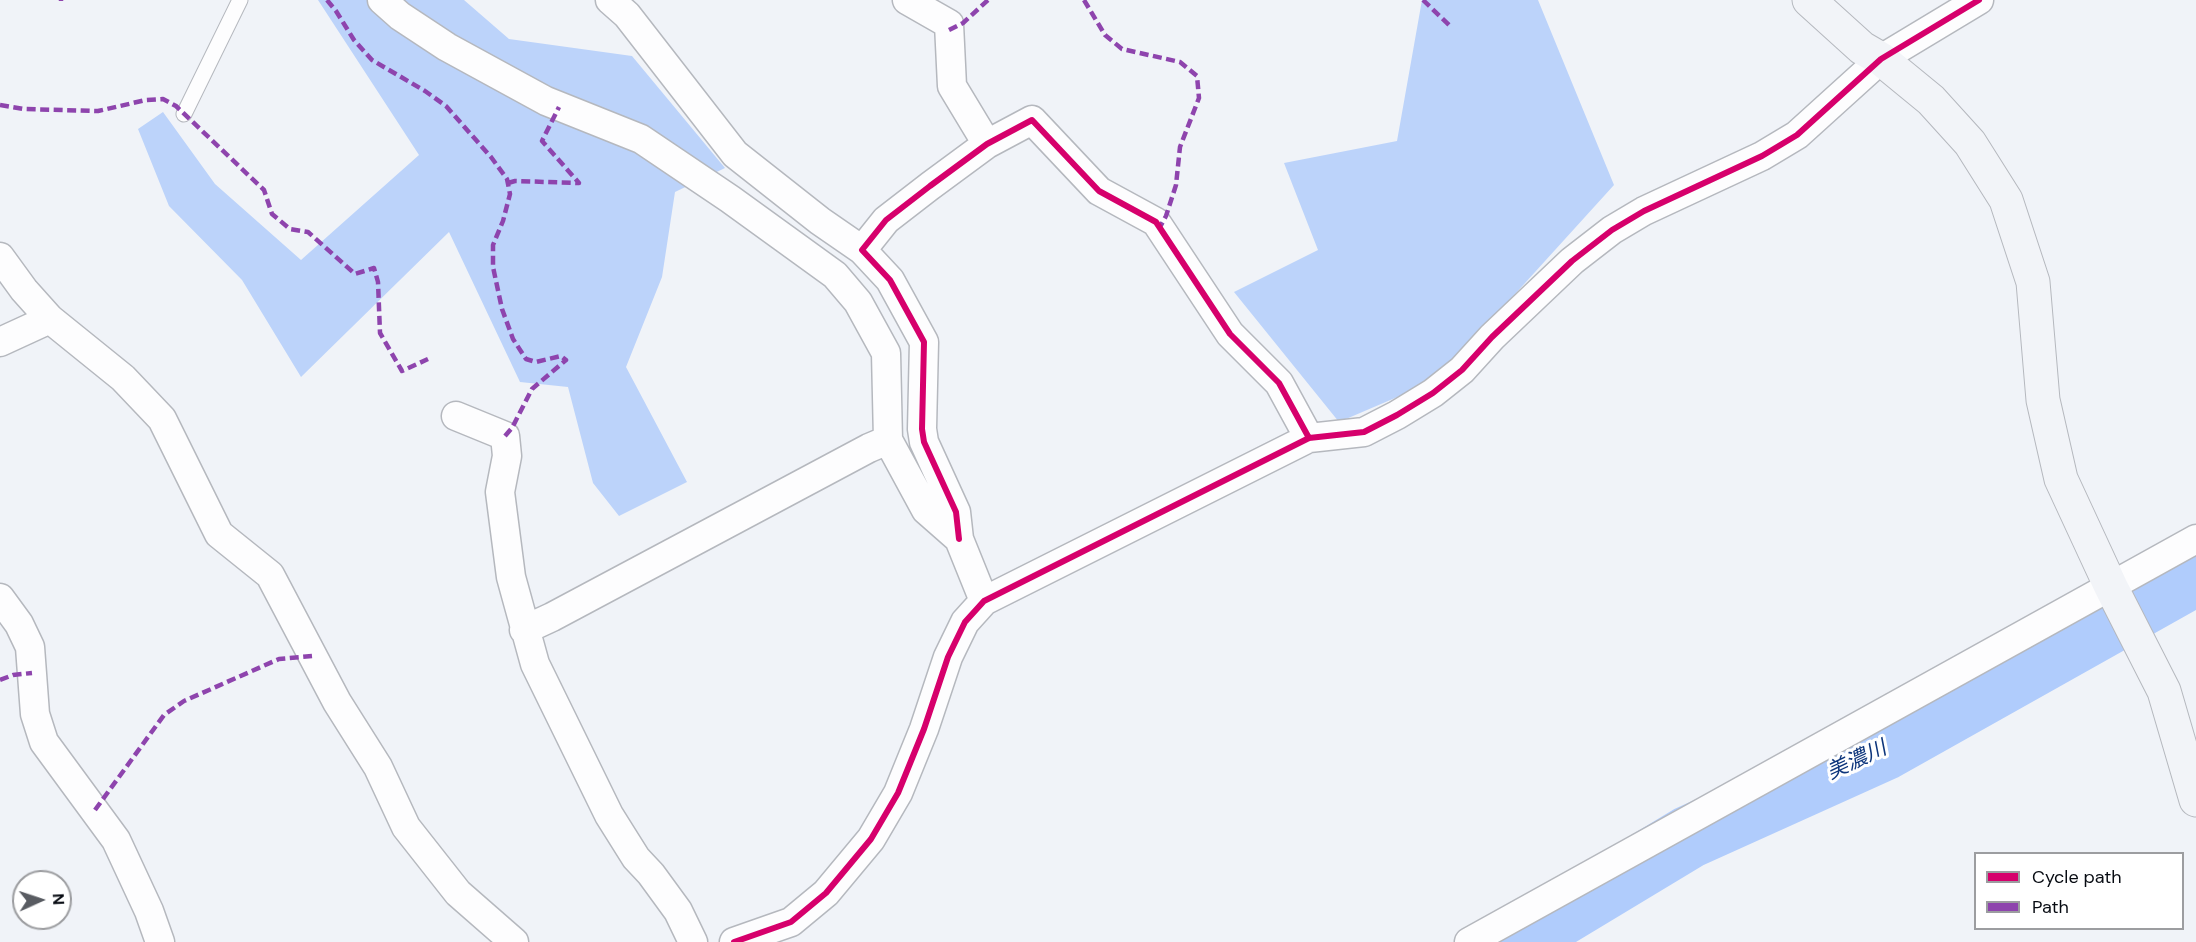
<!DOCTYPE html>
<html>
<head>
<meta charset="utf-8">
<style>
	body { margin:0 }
	#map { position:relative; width:2196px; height:942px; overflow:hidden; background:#f0f3f8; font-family:"DM Sans",sans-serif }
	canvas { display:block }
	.legend { position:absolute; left:1974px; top:852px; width:210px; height:78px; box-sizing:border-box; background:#fff; border:2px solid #9c9da0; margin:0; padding:8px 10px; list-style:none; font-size:18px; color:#070b12 }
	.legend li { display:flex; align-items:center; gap:12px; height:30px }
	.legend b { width:30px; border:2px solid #9c9da0 }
	.north { position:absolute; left:12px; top:870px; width:60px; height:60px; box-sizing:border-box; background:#fff; border:2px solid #9c9da0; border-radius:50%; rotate:87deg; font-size:16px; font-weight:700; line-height:24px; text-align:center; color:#070b12 }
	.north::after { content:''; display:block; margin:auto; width:21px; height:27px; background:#595c62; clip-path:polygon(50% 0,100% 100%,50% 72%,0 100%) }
</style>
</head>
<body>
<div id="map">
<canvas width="2196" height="942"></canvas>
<ul class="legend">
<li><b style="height:8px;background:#d6006c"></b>Cycle path</li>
<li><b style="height:8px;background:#8e44ad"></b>Path</li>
</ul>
<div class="north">N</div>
</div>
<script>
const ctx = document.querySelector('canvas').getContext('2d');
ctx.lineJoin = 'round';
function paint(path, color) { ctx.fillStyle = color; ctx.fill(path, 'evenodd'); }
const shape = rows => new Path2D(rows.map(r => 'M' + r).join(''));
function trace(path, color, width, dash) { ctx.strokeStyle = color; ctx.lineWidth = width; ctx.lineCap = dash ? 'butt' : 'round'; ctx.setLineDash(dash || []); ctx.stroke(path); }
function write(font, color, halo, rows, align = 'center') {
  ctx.font = font + ' "DM Sans","Noto Sans JP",sans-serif'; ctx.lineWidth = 6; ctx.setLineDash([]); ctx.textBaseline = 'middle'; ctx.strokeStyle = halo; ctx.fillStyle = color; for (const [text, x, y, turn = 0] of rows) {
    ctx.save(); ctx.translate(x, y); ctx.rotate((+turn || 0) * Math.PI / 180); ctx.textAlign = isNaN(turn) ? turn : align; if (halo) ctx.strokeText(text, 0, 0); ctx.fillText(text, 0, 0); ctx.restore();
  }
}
const forest = shape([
	[318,0,464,0,509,39,632,56,725,168,675,192,662,277,626,367,687,482,619,516,593,483,568,387,520,382,449,232,301,377,242,280,169,206,138,129,163,112,215,184,301,260,419,155],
	[1422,0,1538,0,1614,185,1437,380,1339,422,1234,292,1318,250,1284,163,1397,141]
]);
const river = shape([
	[1515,942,1689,837,1884,749,2196,574]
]);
const lane = shape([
	[184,114,240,0]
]);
const street = shape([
	[382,0,400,16,447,47,546,101,641,139,730,199,835,275,858,302,886,353,888,440,926,510,959,539,984,601],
	[610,0,627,15,735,154,820,221,862,250],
	[907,0,949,24,952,86,987,144],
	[0,257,24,290,50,319,123,378,162,419,219,534,270,575,337,702,378,767,406,827,458,893,514,942],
	[0,342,50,319],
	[456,416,505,436,507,456,500,492,511,577,535,664,609,815,636,858,651,874,678,911,693,942],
	[959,539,956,512,924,442,922,429,924,342,890,280,862,250,886,220,930,186,987,144,1032,120,1099,191,1156,222,1230,334,1279,383,1309,438],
	[0,598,19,624,30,647,35,714,44,742,116,840,149,911,160,942],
	[524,630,552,617,869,448,888,440],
	[734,942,791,922,826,893,871,839,898,793,924,729,948,657,965,622,984,601,1309,438,1364,432,1397,415,1433,393,1462,370,1492,337,1572,261,1612,230,1644,211,1762,156,1797,135,1881,59,1979,0],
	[1469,942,2196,539]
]);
const secondary = shape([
	[1809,0,1862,48,1881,59,1931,100,1970,143,2006,200,2033,282,2043,400,2061,479,2111,587,2164,691,2196,800]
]);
const quiet = shape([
	[61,0,61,1],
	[327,0,336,11,354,40,372,60,425,91,446,106,491,157,507,179,510,194,503,221,493,245,493,267,502,309,513,339,526,359,536,362,561,356,566,360,532,389,512,428,505,436],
	[1084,0,1105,35,1122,49,1180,62,1197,76,1199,98,1180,147,1176,185,1166,216,1160,227],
	[1423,0,1450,26],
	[949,30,963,23,988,0],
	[0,105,24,109,98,111,146,100,163,99,176,106,264,190,272,214,290,229,308,232,355,274,374,268,378,282,380,333,402,371,428,359],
	[508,183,515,181,579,183,542,141,559,107],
	[0,680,13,675,32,673],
	[95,810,164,715,184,701,279,659,312,656]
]);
const cycleway = shape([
	[959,539,956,512,924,442,922,429,924,342,890,280,862,250,886,220,930,186,987,144,1032,120,1099,191,1156,222,1230,334,1279,383,1309,438],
	[734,942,791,922,826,893,871,839,898,793,924,729,948,657,965,622,984,601,1309,438,1364,432,1397,415,1433,393,1462,370,1492,337,1572,261,1612,230,1644,211,1762,156,1797,135,1881,59,1979,0]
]);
const waterNames = [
	["美濃川",1857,761,-25]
];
paint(forest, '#bcd3fa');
trace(river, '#b0ccfc', 63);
trace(lane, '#b5b8be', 17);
trace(street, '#b5b8be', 31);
trace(secondary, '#b5b8be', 35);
trace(lane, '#fdfdfe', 15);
trace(street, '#fdfdfe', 28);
trace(secondary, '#f2f4f8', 33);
trace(quiet, '#8e44ad', 4.5, [9, 4.5]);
trace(cycleway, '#d6006c', 6);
write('italic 21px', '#0e367c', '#fff', waterNames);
</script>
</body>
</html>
